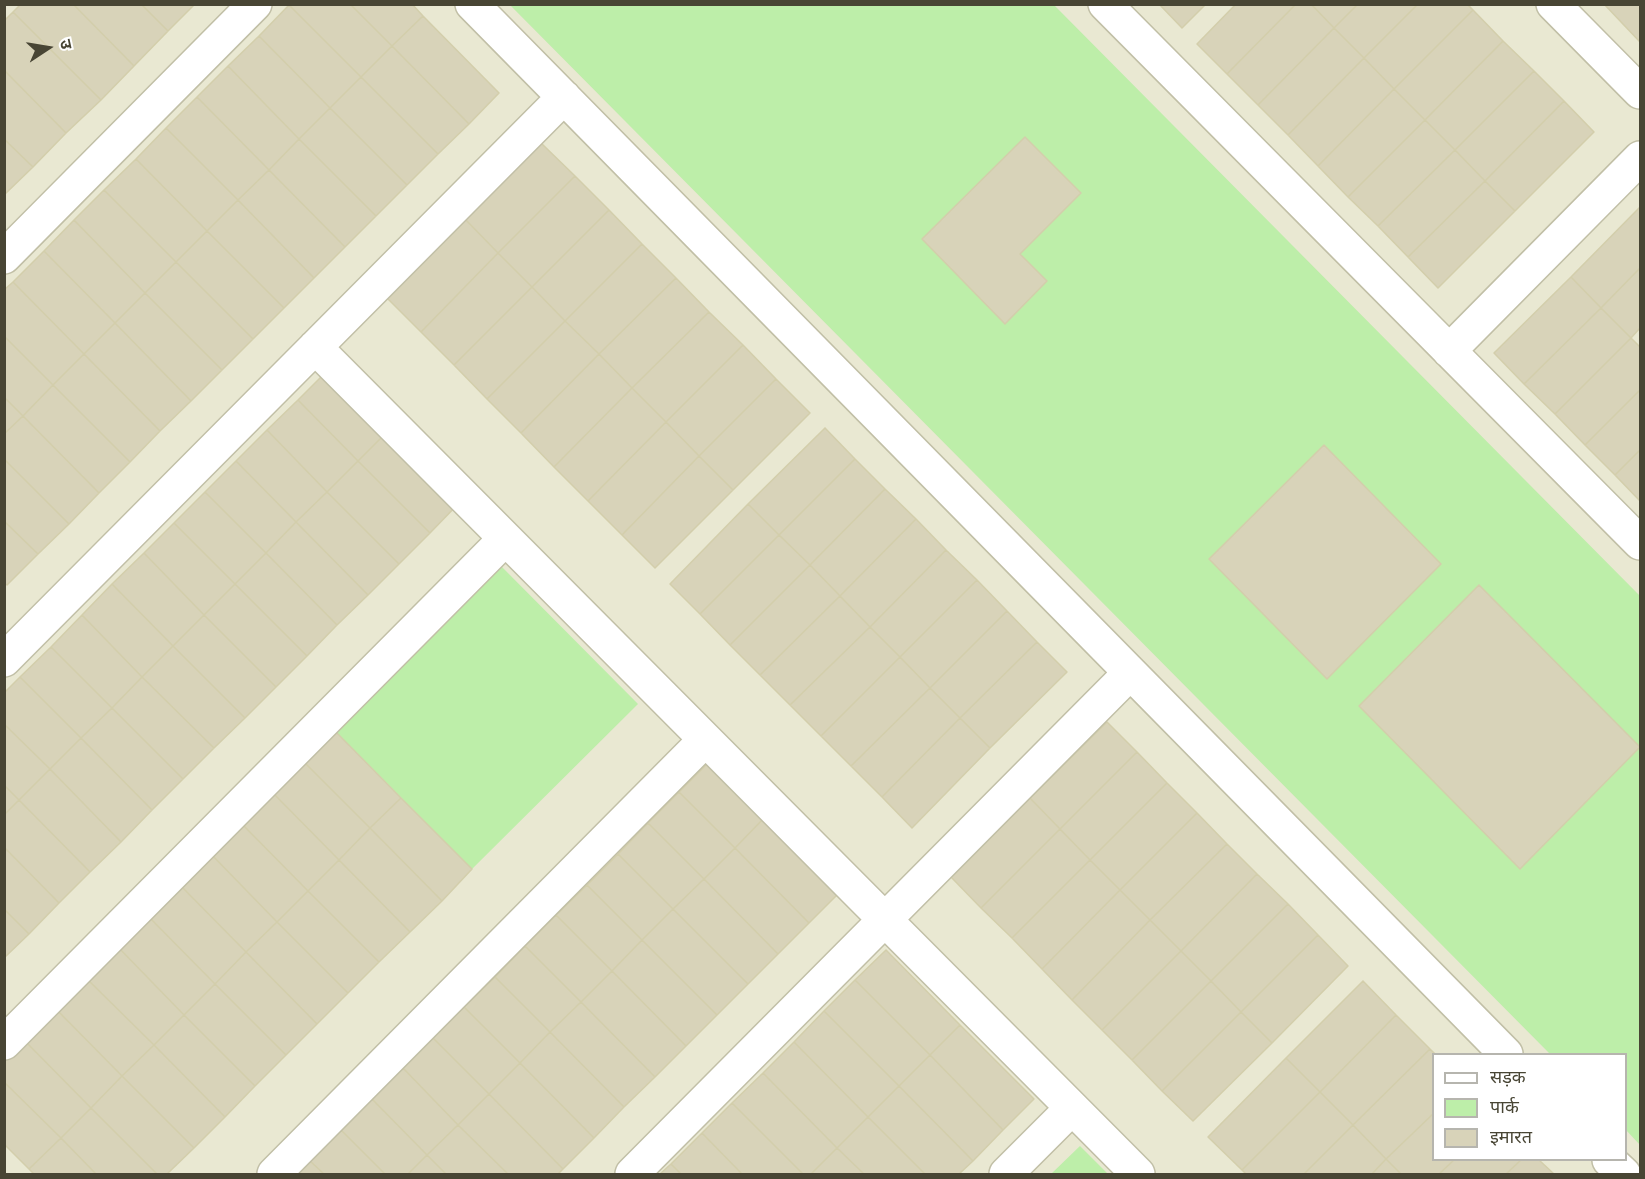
<!DOCTYPE html>
<html>
<head>
<meta charset="utf-8">
<style>
	body { margin:0 }
	#map { position:relative; width:1645px; height:1179px; overflow:hidden; background:#f5f4e5; font-family:"Fira Sans","Noto Sans Devanagari",sans-serif }
	canvas { display:block }
	.frame { position:absolute; inset:0; border:6px solid #484534; pointer-events:none }
	.legend { position:absolute; left:1432px; top:1053px; width:195px; height:108px; box-sizing:border-box; background:#fff; border:2px solid #b6b5ae; margin:0; padding:8px 10px; list-style:none; font-size:18px; color:#484534 }
	.legend li { display:flex; align-items:center; gap:12px; height:30px }
	.legend b { width:30px; border:2px solid #b6b5ae }
	.north { position:absolute; left:18px; top:18px; width:60px; height:60px; -webkit-text-stroke:4px #fff; paint-order:stroke; rotate:78deg; font-size:16px; font-weight:700; line-height:24px; text-align:center; color:#484534 }
	.north::after { content:''; display:block; margin:auto; width:21px; height:27px; background:#484534; clip-path:polygon(50% 0,100% 100%,50% 72%,0 100%) }
</style>
</head>
<body>
<div id="map">
<canvas width="1645" height="1179"></canvas>
<div class="frame"></div>
<ul class="legend">
<li><b style="height:8px;background:#fff"></b>सड़क</li>
<li><b style="height:16px;background:#bdeea9"></b>पार्क</li>
<li><b style="height:16px;background:#d8d3b9"></b>इमारत</li>
</ul>
<div class="north">उ</div>
</div>
<script>
const ctx = document.querySelector('canvas').getContext('2d');
ctx.lineJoin = 'round';
function paint(path, color) { ctx.fillStyle = color; ctx.fill(path, 'evenodd'); }
const shape = rows => new Path2D(rows.map(r => 'M' + r).join(''));
function trace(path, color, width, dash) { ctx.strokeStyle = color; ctx.lineWidth = width; ctx.lineCap = dash ? 'butt' : 'round'; ctx.setLineDash(dash || []); ctx.stroke(path); }
const residential = shape([
	[5,5,1640,5,1640,1174,5,1174],
	[1434,1054,1626,1054,1626,1160,1434,1160]
]);
const green = shape([
	[510,5,1054,5,1640,596,1640,1145,1626,1130,1626,1054,1550,1054],
	[499,564,638,704,472,869,334,730],
	[1080,1146,1108,1174,1051,1174]
]);
const building = shape([
	[21,4,73,4,134,66,101,100,13,12,21,4],
	[73,4,141,4,168,31,134,66,73,4],
	[141,4,195,4,168,31,141,4],
	[350,4,392,46,361,77,289,5,350,4],
	[350,4,412,4,423,16,392,46,350,4],
	[1159,4,1206,4,1182,28,1159,4],
	[1236,4,1296,4,1227,74,1197,44,1236,4],
	[1296,4,1311,4,1334,28,1258,105,1227,74,1296,4],
	[1311,4,1358,4,1334,28,1311,4],
	[1358,4,1418,4,1364,58,1334,28,1358,4],
	[1418,4,1467,4,1473,10,1394,89,1364,58,1418,4],
	[1604,4,1640,4,1640,42,1604,4],
	[289,5,361,77,330,108,259,36,289,5],
	[1473,10,1503,41,1425,120,1394,89,1473,10],
	[13,12,101,100,66,133,4,70,4,21,13,12],
	[423,16,499,93,469,124,392,46,423,16],
	[1334,28,1364,58,1288,135,1258,105,1334,28],
	[259,36,330,108,299,139,228,66,259,36],
	[1503,41,1534,71,1455,150,1425,120,1503,41],
	[392,46,469,124,438,154,361,77,392,46],
	[1364,58,1394,89,1318,166,1288,135,1364,58],
	[228,66,299,139,269,170,197,97,228,66],
	[4,70,66,133,33,167,4,139,4,70],
	[1534,71,1564,101,1485,181,1455,150,1534,71],
	[361,77,438,154,407,185,330,108,361,77],
	[1394,89,1425,120,1348,197,1318,166,1394,89],
	[197,97,269,170,238,200,166,128,197,97],
	[1564,101,1594,132,1515,211,1485,181,1564,101],
	[330,108,407,185,376,216,299,139,330,108],
	[1425,120,1455,150,1378,226,1348,197,1425,120],
	[166,128,238,200,207,231,136,159,166,128],
	[1025,137,1081,193,1020,254,1047,281,1005,324,922,239,1025,137],
	[4,139,33,167,4,195,4,139],
	[299,139,376,216,345,247,269,170,299,139],
	[541,143,575,176,498,253,465,219,541,143],
	[1455,150,1485,181,1408,257,1378,226,1455,150],
	[136,159,207,231,176,262,104,190,136,159],
	[269,170,345,247,314,278,238,200,269,170],
	[575,176,609,210,532,287,498,253,575,176],
	[1485,181,1515,211,1438,288,1408,257,1485,181],
	[104,190,176,262,145,293,74,220,104,190],
	[238,200,314,278,284,308,207,231,238,200],
	[1640,207,1640,268,1601,308,1571,277,1640,207],
	[609,210,642,244,565,321,532,287,609,210],
	[465,219,498,253,421,332,387,298,465,219],
	[74,220,145,293,115,323,44,251,74,220],
	[207,231,284,308,253,339,176,262,207,231],
	[642,244,676,278,599,354,565,321,642,244],
	[44,251,115,323,84,354,13,282,44,251],
	[498,253,532,287,454,365,421,332,498,253],
	[176,262,253,339,222,370,145,293,176,262],
	[1640,268,1640,328,1631,338,1601,308,1640,268],
	[1571,277,1601,308,1524,384,1494,353,1571,277],
	[676,278,709,312,632,388,599,354,676,278],
	[13,282,84,354,53,385,4,336,4,290,13,282],
	[532,287,565,321,487,399,454,365,532,287],
	[145,293,222,370,191,401,115,323,145,293],
	[1601,308,1631,338,1555,414,1524,384,1601,308],
	[709,312,743,345,666,422,632,388,709,312],
	[565,321,599,354,521,433,487,399,565,321],
	[115,323,191,401,160,431,84,354,115,323],
	[4,336,53,385,23,416,4,397,4,336],
	[1631,338,1640,347,1640,390,1585,445,1555,414,1631,338],
	[743,345,776,379,699,456,666,422,743,345],
	[84,354,160,431,130,462,53,385,84,354],
	[599,354,632,388,554,467,521,433,599,354],
	[329,369,389,430,358,461,298,400,329,369],
	[776,379,810,413,733,490,699,456,776,379],
	[53,385,130,462,99,493,23,416,53,385],
	[632,388,666,422,588,501,554,467,632,388],
	[1640,390,1640,450,1615,475,1585,445,1640,390],
	[4,397,23,416,4,434,4,397],
	[298,400,358,461,327,492,267,430,298,400],
	[23,416,99,493,69,524,4,459,4,434,23,416],
	[666,422,699,456,622,535,588,501,666,422],
	[825,428,855,459,779,535,748,504,825,428],
	[267,430,327,492,296,522,236,461,267,430],
	[389,430,460,502,430,533,358,461,389,430],
	[1324,445,1441,564,1327,679,1209,559,1324,445],
	[1640,450,1640,501,1615,475,1640,450],
	[699,456,733,490,655,568,622,535,699,456],
	[4,459,69,524,38,554,4,521,4,459],
	[855,459,885,489,810,565,779,535,855,459],
	[236,461,296,522,266,553,205,492,236,461],
	[358,461,430,533,399,564,327,492,358,461],
	[885,489,916,519,840,596,810,565,885,489],
	[205,492,266,553,235,584,174,523,205,492],
	[327,492,399,564,368,595,296,522,327,492],
	[748,504,779,535,700,614,670,584,748,504],
	[916,519,946,550,870,627,840,596,916,519],
	[4,521,38,554,7,585,4,583,4,521],
	[296,522,368,595,337,625,266,553,296,522],
	[174,523,235,584,204,615,144,553,174,523],
	[779,535,810,565,730,645,700,614,779,535],
	[946,550,977,580,900,657,870,627,946,550],
	[144,553,204,615,173,646,112,584,144,553],
	[266,553,337,625,307,656,235,584,266,553],
	[810,565,840,596,760,675,730,645,810,565],
	[977,580,1007,611,930,688,900,657,977,580],
	[112,584,173,646,142,677,82,615,112,584],
	[235,584,307,656,276,687,204,615,235,584],
	[1479,585,1640,747,1520,869,1359,706,1479,585],
	[840,596,870,627,790,705,760,675,840,596],
	[1007,611,1037,642,960,718,930,688,1007,611],
	[82,615,142,677,112,708,51,647,82,615],
	[204,615,276,687,245,718,173,646,204,615],
	[870,627,900,657,821,736,790,705,870,627],
	[1037,642,1067,672,990,748,960,718,1037,642],
	[173,646,245,718,214,748,142,677,173,646],
	[51,647,112,708,81,738,20,677,51,647],
	[900,657,930,688,851,766,821,736,900,657],
	[20,677,81,738,50,769,4,724,4,693,20,677],
	[142,677,214,748,183,779,112,708,142,677],
	[930,688,960,718,882,797,851,766,930,688],
	[112,708,183,779,152,810,81,738,112,708],
	[960,718,990,748,912,828,882,797,960,718],
	[1107,722,1137,752,1060,829,1030,798,1107,722],
	[4,724,50,769,19,800,4,785,4,724],
	[334,730,401,798,370,828,303,761,334,730],
	[81,738,152,810,121,842,50,769,81,738],
	[1137,752,1167,783,1090,860,1060,829,1137,752],
	[303,761,370,828,339,860,271,791,303,761],
	[710,761,765,817,735,848,679,792,710,761],
	[50,769,121,842,90,872,19,800,50,769],
	[1167,783,1197,813,1120,890,1090,860,1167,783],
	[4,785,19,800,4,815,4,785],
	[271,791,339,860,308,891,240,822,271,791],
	[679,792,735,848,704,879,648,823,679,792],
	[401,798,472,869,442,901,370,828,401,798],
	[1030,798,1060,829,981,908,951,877,1030,798],
	[19,800,90,872,59,903,4,847,4,815,19,800],
	[1197,813,1227,844,1150,920,1120,890,1197,813],
	[765,817,839,893,809,923,735,848,765,817],
	[240,822,308,891,277,922,210,853,240,822],
	[648,823,704,879,673,909,618,854,648,823],
	[370,828,442,901,410,932,339,860,370,828],
	[1060,829,1090,860,1012,938,981,908,1060,829],
	[1227,844,1257,874,1181,951,1150,920,1227,844],
	[4,847,59,903,29,934,4,909,4,847],
	[735,848,809,923,778,954,704,879,735,848],
	[210,853,277,922,246,952,179,884,210,853],
	[618,854,673,909,642,940,587,885,618,854],
	[339,860,410,932,379,962,308,891,339,860],
	[1090,860,1120,890,1042,969,1012,938,1090,860],
	[1257,874,1288,904,1211,981,1181,951,1257,874],
	[704,879,778,954,748,984,673,909,704,879],
	[179,884,246,952,215,984,147,915,179,884],
	[587,885,642,940,612,971,556,915,587,885],
	[1120,890,1150,920,1072,1000,1042,969,1120,890],
	[308,891,379,962,348,993,277,922,308,891],
	[1288,904,1318,935,1241,1012,1211,981,1288,904],
	[4,909,29,934,4,958,4,909],
	[673,909,748,984,717,1015,642,940,673,909],
	[147,915,215,984,184,1015,117,946,147,915],
	[556,915,612,971,581,1002,525,946,556,915],
	[1150,920,1181,951,1102,1030,1072,1000,1150,920],
	[277,922,348,993,317,1024,246,952,277,922],
	[1318,935,1348,966,1272,1043,1241,1012,1318,935],
	[642,940,717,1015,686,1046,612,971,642,940],
	[117,946,184,1015,154,1045,86,978,117,946],
	[525,946,581,1002,550,1032,495,977,525,946],
	[886,950,960,1025,930,1055,855,980,886,950],
	[1181,951,1211,981,1132,1060,1102,1030,1181,951],
	[246,952,317,1024,286,1055,215,984,246,952],
	[612,971,686,1046,655,1077,581,1002,612,971],
	[495,977,550,1032,520,1063,464,1007,495,977],
	[86,978,154,1045,122,1076,55,1008,86,978],
	[855,980,930,1055,899,1086,824,1011,855,980],
	[1211,981,1241,1012,1162,1091,1132,1060,1211,981],
	[1363,981,1396,1015,1320,1092,1286,1058,1363,981],
	[215,984,286,1055,255,1086,184,1015,215,984],
	[581,1002,655,1077,624,1107,550,1032,581,1002],
	[464,1007,520,1063,489,1094,433,1038,464,1007],
	[55,1008,122,1076,91,1108,23,1039,55,1008],
	[824,1011,899,1086,868,1117,794,1042,824,1011],
	[1241,1012,1272,1043,1193,1121,1162,1091,1241,1012],
	[184,1015,255,1086,225,1117,154,1045,184,1015],
	[1396,1015,1430,1049,1353,1125,1320,1092,1396,1015],
	[960,1025,1034,1099,1003,1130,930,1055,960,1025],
	[550,1032,624,1107,594,1138,520,1063,550,1032],
	[433,1038,489,1094,458,1125,403,1068,433,1038],
	[23,1039,91,1108,61,1138,4,1082,4,1058,23,1039],
	[794,1042,868,1117,837,1148,763,1073,794,1042],
	[154,1045,225,1117,194,1148,122,1076,154,1045],
	[1430,1049,1435,1054,1434,1054,1434,1113,1386,1159,1353,1125,1430,1049],
	[930,1055,1003,1130,973,1161,899,1086,930,1055],
	[1286,1058,1320,1092,1242,1170,1208,1137,1286,1058],
	[520,1063,594,1138,563,1169,489,1094,520,1063],
	[403,1068,458,1125,427,1155,372,1099,403,1068],
	[763,1073,837,1148,811,1174,803,1174,732,1103,763,1073],
	[122,1076,194,1148,167,1174,157,1174,91,1108,122,1076],
	[4,1082,61,1138,29,1169,4,1144,4,1082],
	[899,1086,973,1161,959,1174,925,1174,868,1117,899,1086],
	[1320,1092,1353,1125,1304,1174,1246,1174,1242,1170,1320,1092],
	[489,1094,563,1169,558,1174,508,1174,458,1125,489,1094],
	[372,1099,427,1155,408,1174,385,1174,341,1130,372,1099],
	[732,1103,803,1174,742,1174,702,1133,732,1103],
	[91,1108,157,1174,96,1174,61,1138,91,1108],
	[1434,1113,1434,1160,1454,1160,1439,1174,1401,1174,1386,1159,1434,1113],
	[868,1117,925,1174,864,1174,837,1148,868,1117],
	[458,1125,508,1174,446,1174,427,1155,458,1125],
	[1353,1125,1386,1159,1372,1174,1304,1174,1353,1125],
	[341,1130,385,1174,324,1174,310,1161,341,1130],
	[702,1133,742,1174,681,1174,671,1164,702,1133],
	[61,1138,96,1174,34,1174,29,1169,61,1138],
	[837,1148,864,1174,811,1174,837,1148],
	[427,1155,446,1174,408,1174,427,1155],
	[1386,1159,1401,1174,1372,1174,1386,1159],
	[1454,1160,1521,1160,1506,1174,1439,1174,1454,1160],
	[1521,1160,1539,1160,1554,1174,1506,1174,1521,1160],
	[310,1161,324,1174,297,1174,310,1161],
	[671,1164,681,1174,660,1174,671,1164]
]);
const minor = shape([
	[472,4,1506,1054],
	[1105,4,1640,543],
	[1553,4,1640,92],
	[4,257,255,4],
	[315,347,1138,1174],
	[1449,351,1640,158],
	[4,660,564,97],
	[4,1043,505,539],
	[1609,1160,1624,1174],
	[274,1174,705,740],
	[632,1174,1130,673],
	[1006,1174,1072,1108]
]);
paint(residential, '#e9e8d2');
paint(green, '#bdeea9');
paint(building, '#d8d3b9');
trace(building, '#d3ceab', 1.5);
trace(minor, '#c1bfa6', 36);
trace(minor, '#fff', 33);
</script>
</body>
</html>
